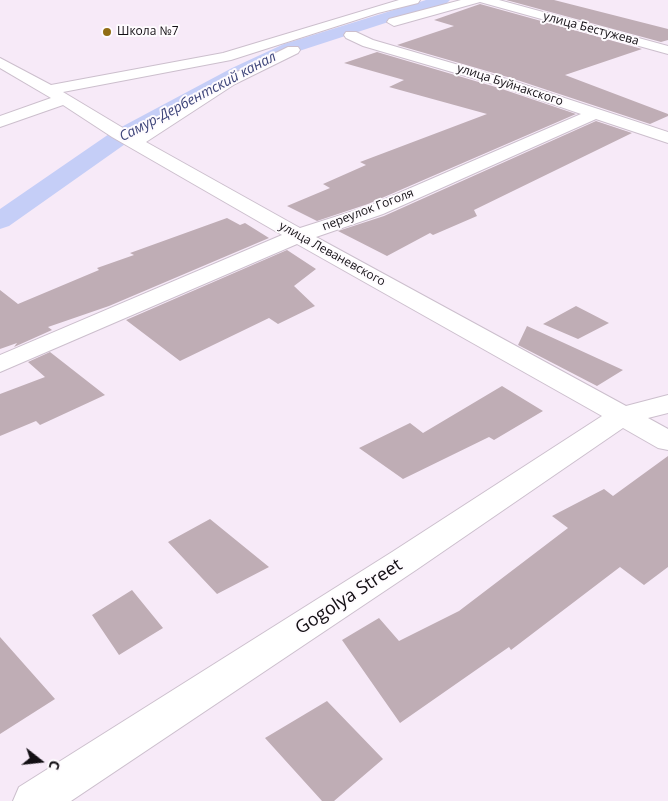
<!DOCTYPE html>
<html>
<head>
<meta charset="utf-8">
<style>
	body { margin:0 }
	#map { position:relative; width:668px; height:801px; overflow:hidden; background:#f7eaf8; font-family:"Open Sans",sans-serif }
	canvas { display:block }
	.north { position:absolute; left:15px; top:736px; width:50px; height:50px; -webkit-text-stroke:4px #fefbfe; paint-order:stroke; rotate:106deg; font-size:14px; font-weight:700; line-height:20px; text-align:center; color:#130f14 }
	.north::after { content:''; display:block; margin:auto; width:18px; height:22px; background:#130f14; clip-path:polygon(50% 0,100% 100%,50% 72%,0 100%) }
</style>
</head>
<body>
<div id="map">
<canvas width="668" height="801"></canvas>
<div class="north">С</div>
</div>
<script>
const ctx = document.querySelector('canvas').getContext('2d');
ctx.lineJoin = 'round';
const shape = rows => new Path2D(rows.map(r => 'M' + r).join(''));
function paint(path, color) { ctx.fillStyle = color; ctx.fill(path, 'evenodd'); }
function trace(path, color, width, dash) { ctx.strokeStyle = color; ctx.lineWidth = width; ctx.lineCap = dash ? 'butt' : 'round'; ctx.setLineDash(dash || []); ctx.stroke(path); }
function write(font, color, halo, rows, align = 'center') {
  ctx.font = font + ' "Open Sans",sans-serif'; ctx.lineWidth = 4; ctx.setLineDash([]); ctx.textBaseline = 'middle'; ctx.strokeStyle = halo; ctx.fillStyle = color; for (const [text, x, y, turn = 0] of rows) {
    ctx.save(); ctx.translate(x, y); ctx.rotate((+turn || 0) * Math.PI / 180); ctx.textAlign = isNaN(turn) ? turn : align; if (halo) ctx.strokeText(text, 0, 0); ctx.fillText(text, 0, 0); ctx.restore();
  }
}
const canal = shape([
	[426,0,450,0,447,3,296,52,246,76,128,142,9,226,0,229,0,209,112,132,232,68,284,44,426,0]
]);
const building = shape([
	[506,0,554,0,668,29,668,40,661,42],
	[480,4,642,49,565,75,668,114,668,116,650,124,511,78,397,45,454,26,434,20],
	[377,52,499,88,576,114,368,204,317,221,287,206,330,188,323,184,366,165,360,162,487,114,389,87,404,80,344,63],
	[596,121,632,133,474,210,477,216,433,235,430,233,387,256,338,231,384,216],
	[227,218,240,225,245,223,269,238,109,306,48,327,52,330,14,347,17,343,0,349,0,290,18,304,99,270,97,268,134,255,130,253],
	[287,250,316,269,294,286,315,306,278,324,269,318,180,361,126,320],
	[576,306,609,323,578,339,543,324],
	[527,326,623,370,597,386,518,345],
	[50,352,105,395,40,425,36,421,0,436,0,394,45,377,28,362],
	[502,386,543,411,494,440,489,437,403,479,359,448,410,423,423,433],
	[668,456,668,567,644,585,620,567,511,650,509,647,400,723,342,640,379,618,399,641,459,611,568,528,552,516,604,489,613,496],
	[210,519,269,567,217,594,168,542],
	[132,590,163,628,119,655,92,615],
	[0,637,55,699,0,734],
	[327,701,383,759,334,801,322,801,265,738]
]);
const minor = shape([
	[399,0,420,0,418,3,378,13,231,60,63,92,133,134,225,78,288,47,298,47,300,50,298,53,235,84,146,142,300,228,369,206,581,114,500,86,363,46,346,38,344,35,346,32,356,32,373,40,510,80,668,132,668,143,596,119,383,214,316,237,626,406,668,395,668,413,648,418,668,429,668,450,658,448,623,428,416,570,71,801,13,801,19,787,392,552,602,416,297,244,0,372,0,355,282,235,112,137,63,105,0,127,0,116,51,98,0,68,0,58,51,85,223,53,399,0],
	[461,0,499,0,668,46,668,54,480,2,394,26,387,22,389,19,461,0]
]);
const markers = [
	[107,32,5,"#916d14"]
];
const farStreetnames = [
	["улица Бестужева",591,29,15],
	["улица Буйнакского",510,85,18],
	["переулок Гоголя",368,210,-21],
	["улица Леваневского",332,254,29]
];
const farPoinames = [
	["Школа №7",117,32]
];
const farWaternames = [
	["Самур-Дербентский канал",198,97,-28]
];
const nearStreetnames = [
	["Gogolya Street",349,597,-33]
];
paint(canal, '#c5cef7');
paint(building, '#bfadb5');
trace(minor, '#ccbfcd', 2);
paint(minor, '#fff');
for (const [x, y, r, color] of markers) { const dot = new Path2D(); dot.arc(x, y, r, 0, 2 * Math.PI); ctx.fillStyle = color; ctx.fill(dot); trace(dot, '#fefbfe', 2); }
write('12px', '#130f14', '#fefbfe', farStreetnames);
write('12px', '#130f14', '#fefbfe', farPoinames, 'left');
write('italic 14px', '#3e457a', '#fefbfe', farWaternames);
write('18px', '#130f14', '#fefbfe', nearStreetnames);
</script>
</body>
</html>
